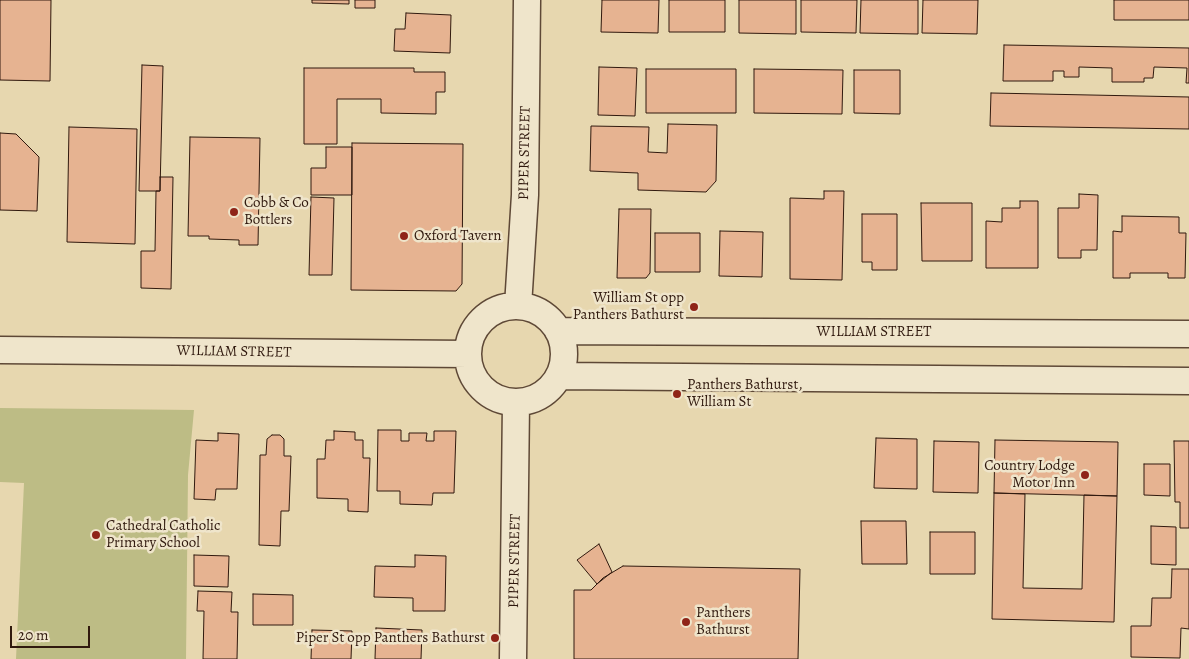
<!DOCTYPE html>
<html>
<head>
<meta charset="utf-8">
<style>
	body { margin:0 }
	#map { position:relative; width:1189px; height:659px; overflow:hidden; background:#e7d7af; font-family:Alegreya,serif }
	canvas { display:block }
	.scale { position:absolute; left:10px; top:626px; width:80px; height:22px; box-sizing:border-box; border:2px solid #30190e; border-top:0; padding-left:6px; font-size:15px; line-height:18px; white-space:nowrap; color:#30190e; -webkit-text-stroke:4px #efe5cb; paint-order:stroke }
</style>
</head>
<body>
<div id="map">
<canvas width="1189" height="659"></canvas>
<div class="scale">20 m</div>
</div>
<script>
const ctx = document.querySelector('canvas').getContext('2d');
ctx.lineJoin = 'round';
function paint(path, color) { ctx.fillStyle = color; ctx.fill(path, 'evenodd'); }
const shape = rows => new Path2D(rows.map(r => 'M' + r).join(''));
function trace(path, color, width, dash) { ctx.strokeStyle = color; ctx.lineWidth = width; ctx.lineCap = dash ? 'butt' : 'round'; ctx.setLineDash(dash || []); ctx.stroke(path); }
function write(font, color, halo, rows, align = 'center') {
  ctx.font = font + ' Alegreya,serif'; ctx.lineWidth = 5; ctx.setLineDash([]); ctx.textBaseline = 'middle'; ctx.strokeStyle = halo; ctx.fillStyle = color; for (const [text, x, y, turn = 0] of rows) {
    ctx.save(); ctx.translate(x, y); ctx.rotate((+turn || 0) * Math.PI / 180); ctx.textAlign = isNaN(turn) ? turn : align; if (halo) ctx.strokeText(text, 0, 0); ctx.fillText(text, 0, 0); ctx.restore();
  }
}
const green = shape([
	[0,408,194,410,188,475,186,659,16,659,24,483,0,482]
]);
const building = shape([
	[0,0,51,0,50,81,0,80,0,0],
	[312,0,349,0,349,4,312,3,312,0],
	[355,0,375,0,375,8,355,8,355,0],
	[602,0,659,0,658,33,601,32,602,0],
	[669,0,725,0,725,32,669,32,669,0],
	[739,0,796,0,796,34,739,33,739,0],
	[801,0,857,0,856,33,801,32,801,0],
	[861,0,918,0,918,34,860,33,861,0],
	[923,0,978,0,977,34,922,33,923,0],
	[1114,0,1189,0,1189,20,1114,20,1114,0],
	[406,13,451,15,450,53,394,51,395,29,405,29,406,13],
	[1004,45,1189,48,1189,83,1186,83,1187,68,1154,67,1153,78,1144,78,1144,82,1112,82,1112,68,1079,67,1079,77,1064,77,1064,71,1053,71,1053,81,1003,81,1004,45],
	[142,65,163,66,160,191,139,191,142,65],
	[599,67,637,68,635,116,598,115,599,67],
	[304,68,414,68,414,72,445,72,445,92,436,92,436,114,381,113,381,99,337,99,337,144,304,144,304,68],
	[646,69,736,69,736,113,646,113,646,69],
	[754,69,843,70,842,114,754,113,754,69],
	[854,70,900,70,900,114,854,113,854,70],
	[991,93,1189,97,1189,129,990,126,991,93],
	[668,124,717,125,716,181,706,192,638,190,638,173,590,171,591,126,649,127,648,152,667,153,668,124],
	[69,127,137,129,135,244,67,242,69,127],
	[0,133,16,134,39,157,37,211,0,210,0,133],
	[190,137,260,138,258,245,239,245,239,240,209,239,209,236,188,236,190,137],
	[352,143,463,144,462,284,456,291,351,290,352,143],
	[326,147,352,147,352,195,311,195,311,168,326,168,326,147],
	[160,177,173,177,171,289,141,288,141,251,155,251,156,191,160,191,160,177],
	[824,191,844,191,842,280,790,279,790,198,824,199,824,191],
	[1079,194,1098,195,1097,250,1081,250,1081,258,1058,258,1058,208,1079,208,1079,194],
	[311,197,334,198,332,275,309,275,311,197],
	[1020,201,1038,201,1038,268,986,268,986,221,1002,222,1002,208,1020,208,1020,201],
	[921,203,972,203,972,261,922,261,921,203],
	[619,209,651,209,650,273,646,278,617,278,619,209],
	[862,214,897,214,897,270,872,270,872,262,862,262,862,214],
	[1122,216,1179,217,1179,233,1186,233,1185,278,1168,278,1168,273,1130,273,1130,278,1113,278,1113,231,1122,232,1122,216],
	[720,231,763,232,762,277,719,276,720,231],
	[655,233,700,233,700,272,655,272,655,233],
	[378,430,401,430,401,441,409,441,409,433,427,433,426,441,434,441,434,431,456,431,454,493,433,493,432,505,400,504,400,491,377,491,378,430],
	[334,431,355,432,355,440,363,440,363,458,370,458,368,512,348,511,348,499,317,498,317,459,325,459,326,440,334,440,334,431],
	[218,433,239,434,237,489,216,489,215,500,194,499,196,440,218,441,218,433],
	[272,435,280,435,284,439,284,456,291,456,289,511,281,511,280,546,259,545,260,455,266,455,267,439,272,435],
	[876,438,917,439,917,489,874,488,876,438],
	[995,440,1118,442,1117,496,994,493,995,440],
	[934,441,979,442,978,493,933,492,934,441],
	[1174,441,1189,441,1189,528,1180,528,1180,502,1175,502,1174,441],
	[1144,464,1170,464,1170,496,1144,495,1144,464],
	[994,493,1025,494,1023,588,1082,589,1084,495,1117,496,1114,622,992,619,994,493],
	[861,521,906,521,907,564,862,564,861,521],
	[1151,526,1176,527,1176,565,1151,564,1151,526],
	[930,532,975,532,975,574,930,574,930,532],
	[599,544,612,572,597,584,577,560,599,544],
	[194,555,229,556,228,587,194,586,194,555],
	[415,555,446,556,445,611,413,611,413,598,374,597,375,566,415,567,415,555],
	[623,566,800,569,798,659,574,659,574,590,591,590,603,578,623,566],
	[1172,569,1189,569,1189,629,1181,628,1180,658,1131,657,1131,626,1151,626,1152,598,1171,598,1172,569],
	[198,591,232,592,231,612,238,612,237,659,203,659,204,611,197,611,198,591],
	[253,594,293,595,293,625,253,625,253,594],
	[376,628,422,630,421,659,375,659,376,628],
	[312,630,352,631,351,659,311,659,312,630]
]);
const minor = shape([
	[518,306,525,195,527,0],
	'468 354a48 48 0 1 1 96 0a48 48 0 1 1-96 0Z',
	[558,331,1189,334],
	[0,350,468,354],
	[559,376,1189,381],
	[513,659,516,402]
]);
const markers = [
	[234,212,5,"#8f2418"],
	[404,236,5,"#8f2418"],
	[694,307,5,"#8f2418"],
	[677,394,5,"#8f2418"],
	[1085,475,5,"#8f2418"],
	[96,535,5,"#8f2418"],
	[686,622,5,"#8f2418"],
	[495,638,5,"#8f2418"]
];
const streetNames = [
	["PIPER STREET",525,153,-89],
	["WILLIAM STREET",874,332],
	["WILLIAM STREET",234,352,1],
	["PIPER STREET",515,561,-89]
];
const poiNames = [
	["Cobb & Co",244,203],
	["Bottlers",244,220],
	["Oxford Tavern",414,236],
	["William St opp",684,298,"right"],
	["Panthers Bathurst",684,315,"right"],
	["Panthers Bathurst,",687,385],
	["William St",687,402],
	["Country Lodge",1075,466,"right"],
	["Motor Inn",1075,483,"right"],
	["Cathedral Catholic",106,526],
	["Primary School",106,543],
	["Panthers",696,613],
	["Bathurst",696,630],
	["Piper St opp Panthers Bathurst",485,638,"right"]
];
paint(green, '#bdbc85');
paint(building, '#e6b391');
trace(building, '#30190e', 1);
trace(minor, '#5e4836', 29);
trace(minor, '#efe5cb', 26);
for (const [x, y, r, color] of markers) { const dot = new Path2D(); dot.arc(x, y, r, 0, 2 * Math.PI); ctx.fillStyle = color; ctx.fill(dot); trace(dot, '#efe5cb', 2); }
write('15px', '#30190e', '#efe5cb', streetNames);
write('15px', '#30190e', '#efe5cb', poiNames, 'left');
</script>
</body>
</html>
